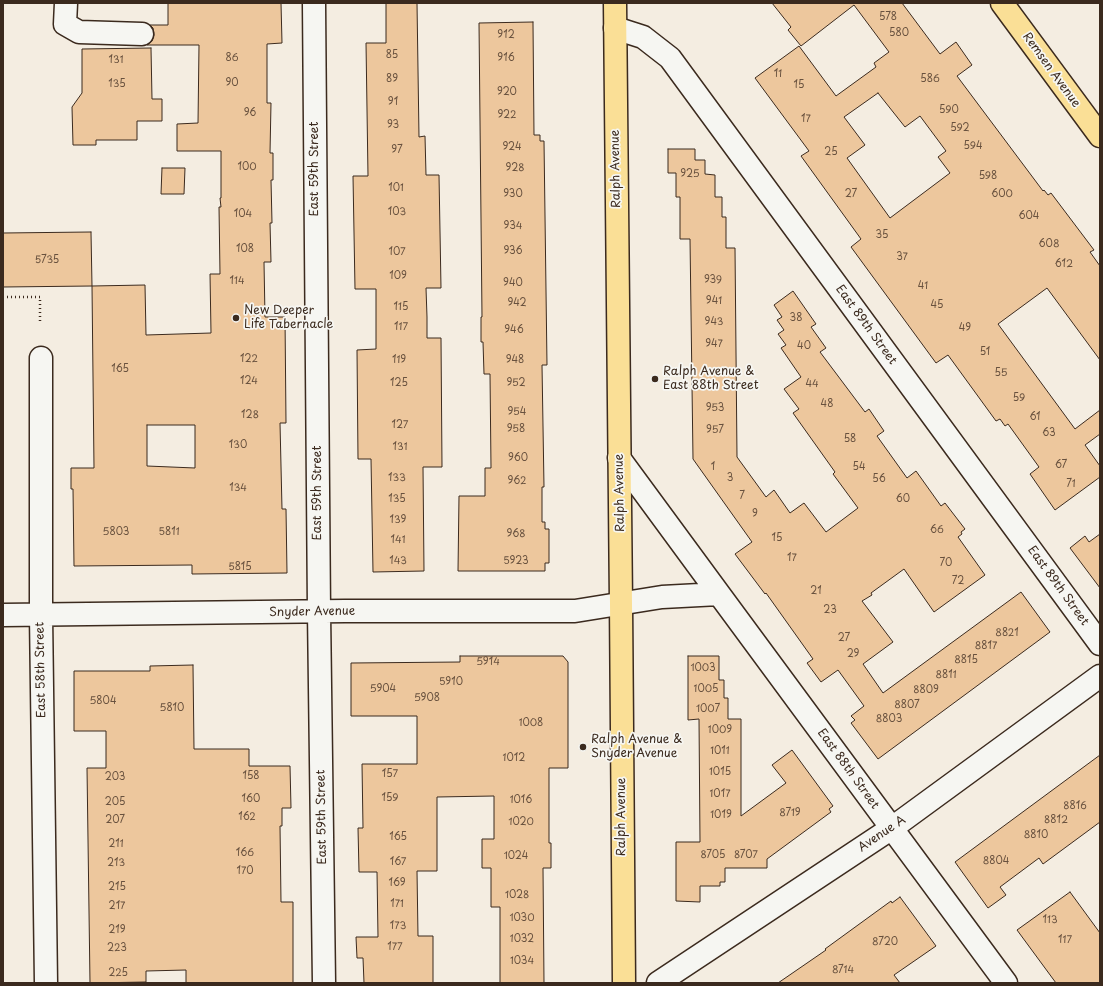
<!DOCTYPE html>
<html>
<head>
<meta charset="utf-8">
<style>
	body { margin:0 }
	#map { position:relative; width:1103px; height:986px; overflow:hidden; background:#f4ede1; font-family:"Playpen Sans",sans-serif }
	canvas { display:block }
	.frame { position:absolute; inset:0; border:4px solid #3b2a1e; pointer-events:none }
</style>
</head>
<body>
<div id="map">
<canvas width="1103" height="986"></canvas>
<div class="frame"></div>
</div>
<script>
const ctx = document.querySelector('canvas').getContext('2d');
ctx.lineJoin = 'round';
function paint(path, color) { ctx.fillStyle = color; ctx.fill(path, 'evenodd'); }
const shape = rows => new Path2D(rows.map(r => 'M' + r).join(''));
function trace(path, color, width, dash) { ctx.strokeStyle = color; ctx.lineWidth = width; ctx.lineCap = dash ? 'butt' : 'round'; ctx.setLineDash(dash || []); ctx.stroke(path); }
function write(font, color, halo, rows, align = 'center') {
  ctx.font = font + ' "Playpen Sans",sans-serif'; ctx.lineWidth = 3.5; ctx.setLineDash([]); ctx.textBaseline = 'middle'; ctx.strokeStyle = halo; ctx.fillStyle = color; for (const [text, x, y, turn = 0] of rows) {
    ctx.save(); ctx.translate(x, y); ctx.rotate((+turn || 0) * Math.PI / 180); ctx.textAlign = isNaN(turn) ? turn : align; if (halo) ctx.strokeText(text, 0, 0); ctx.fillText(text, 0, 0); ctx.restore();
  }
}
const building = shape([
	[168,3,281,3,282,43,267,44,267,103,271,103,270,153,273,153,273,180,271,180,272,223,270,223,271,262,264,262,265,317,285,317,286,423,280,423,282,509,286,509,287,573,192,574,192,565,74,566,73,489,71,489,71,468,94,468,92,286,145,285,146,335,211,333,210,274,220,274,219,207,221,207,220,198,221,198,221,151,177,151,177,124,198,123,199,45,147,45,152,41,154,35,153,28,150,25,168,25,168,3],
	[147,425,195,425,195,468,147,466,147,425],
	[386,3,417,3,419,137,425,136,426,175,439,175,441,288,426,288,427,317,427,338,441,338,442,467,423,467,424,571,373,572,371,459,358,459,357,350,376,349,376,289,355,289,353,176,368,176,366,43,386,43,386,3],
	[772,3,902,3,940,54,956,42,972,65,957,76,1043,191,1044,190,1048,195,1051,193,1094,250,1090,252,1100,266,1100,360,1047,288,998,324,1075,429,1100,410,1100,434,1085,445,1100,466,1100,477,1055,510,1030,474,1039,467,1008,424,1005,426,1000,419,996,421,948,355,936,363,851,247,861,239,801,156,809,151,755,78,799,46,836,96,876,67,874,63,889,52,854,5,801,46,788,30,791,27,772,3],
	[878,93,905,127,920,116,946,151,938,157,950,173,890,218,847,158,865,145,844,117,878,93],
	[533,22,534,135,540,135,540,141,544,141,547,365,542,365,544,487,542,487,542,522,545,522,545,529,549,529,549,563,545,563,545,571,458,571,459,496,485,496,485,468,491,468,490,374,484,374,483,342,481,342,481,317,482,317,479,23,533,22],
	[151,48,152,99,162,99,162,121,137,121,137,140,96,140,96,145,73,145,72,107,82,93,82,49,151,48],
	[668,149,695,149,695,160,705,160,705,174,715,175,715,197,722,197,722,217,726,217,726,248,735,248,737,457,766,497,774,490,790,513,804,503,826,532,858,508,833,474,835,472,793,413,799,409,784,389,801,377,781,348,786,345,778,334,784,330,777,320,782,317,774,305,793,291,816,324,811,327,826,348,820,352,865,412,869,409,884,431,877,436,907,478,916,471,941,506,945,503,965,529,961,532,962,534,958,537,985,575,934,612,904,569,871,593,872,595,862,601,893,642,863,664,883,693,1021,592,1050,632,878,759,851,723,855,720,851,716,864,706,838,670,821,682,807,663,813,659,766,593,765,594,735,554,752,542,693,459,690,239,680,239,680,197,676,197,676,173,668,173,668,149],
	[162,168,185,168,184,194,161,194,162,168],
	[91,232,92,286,3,287,3,233,91,232],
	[1100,534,1100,588,1070,548,1085,536,1089,542,1100,534],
	[460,656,563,656,568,662,568,768,549,768,549,843,551,843,551,868,543,868,544,983,500,983,500,907,491,907,491,868,482,868,482,839,494,839,494,796,437,797,437,871,417,871,418,936,433,936,433,983,364,983,363,958,357,958,356,937,378,937,377,872,359,872,358,828,363,828,362,764,417,764,417,716,351,716,351,663,460,662,460,656],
	[688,656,719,656,719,680,724,680,724,698,728,698,728,719,741,719,741,816,786,783,772,765,792,750,833,806,829,809,831,812,767,859,767,868,725,868,725,882,720,882,720,886,700,886,700,902,676,901,676,842,700,842,699,719,688,720,688,656],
	[193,665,194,749,249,749,249,766,290,766,291,808,282,808,282,826,280,826,281,902,293,902,293,983,186,983,186,970,146,971,146,982,90,983,87,768,106,768,106,731,74,731,74,671,150,671,150,666,193,665],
	[1100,755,1100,822,1043,864,1039,858,1000,887,1006,895,988,908,955,862,1100,755],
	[1070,892,1100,933,1100,983,1056,983,1017,930,1070,892],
	[900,897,936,946,894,975,900,983,778,983,826,950,825,949,891,901,892,903,900,897]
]);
const path = shape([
	[3,297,40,297,40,322]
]);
const minor = shape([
	[66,3,65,24,79,32,142,34],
	[314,3,319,612,324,983],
	[615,28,643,37,670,58,1100,644],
	[41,358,41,615,46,983],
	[619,458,719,594],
	[3,615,345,611,575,611,662,597,719,594,1006,983],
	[658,983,892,828,1100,676]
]);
const major = shape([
	[615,3,621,604,624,983],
	[1002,3,1100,136]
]);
const markers = [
	[236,318,4,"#3b2a1e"],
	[655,379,4,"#3b2a1e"],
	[583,747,4,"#3b2a1e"]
];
const numberNames = [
	["578",888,17],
	["580",899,33],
	["912",506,35],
	["85",392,55],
	["86",232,58],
	["916",506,58],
	["131",116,60],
	["11",778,74],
	["89",392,79],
	["586",930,79],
	["90",232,83],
	["135",117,84],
	["15",799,85],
	["920",507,92],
	["91",393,102],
	["590",949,110],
	["96",250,113],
	["922",507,115],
	["17",806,119],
	["93",393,125],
	["592",960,128],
	["594",973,146],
	["924",512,147],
	["97",397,150],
	["25",831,152],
	["100",247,167],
	["928",515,168],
	["925",690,174],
	["598",988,176],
	["101",396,188],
	["930",513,194],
	["27",851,194],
	["600",1002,194],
	["103",397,212],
	["104",243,214],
	["604",1029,216],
	["934",513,226],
	["35",882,235],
	["608",1049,244],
	["108",245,249],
	["936",513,251],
	["107",397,252],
	["37",902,257],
	["5735",47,260],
	["612",1064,264],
	["109",398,276],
	["939",713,280],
	["114",237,281],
	["940",513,283],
	["41",923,286],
	["941",714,301],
	["942",517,303],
	["45",937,305],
	["115",401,307],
	["38",796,318],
	["943",714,322],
	["117",401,327],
	["49",965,328],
	["946",514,330],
	["947",714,344],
	["40",804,346],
	["51",985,352],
	["122",249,359],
	["119",399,360],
	["948",515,360],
	["165",120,369],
	["55",1001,373],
	["124",249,381],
	["125",399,383],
	["952",516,383],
	["44",812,384],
	["59",1019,398],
	["48",827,404],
	["953",715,408],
	["954",517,412],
	["128",250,415],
	["61",1035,417],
	["127",400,425],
	["958",516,429],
	["957",715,430],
	["63",1049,433],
	["58",850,439],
	["130",238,445],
	["131",400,447],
	["960",518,458],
	["67",1061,465],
	["1",713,467],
	["54",859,467],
	["133",397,478],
	["3",730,478],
	["56",879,479],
	["962",517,481],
	["71",1071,484],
	["134",238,488],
	["7",742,496],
	["135",397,499],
	["60",903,499],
	["9",755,514],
	["139",398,520],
	["66",937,530],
	["5803",116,532],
	["5811",169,532],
	["968",516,534],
	["15",777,538],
	["141",398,540],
	["17",792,558],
	["143",398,561],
	["5923",516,561],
	["70",946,563],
	["5815",240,567],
	["72",958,581],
	["21",816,591],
	["23",830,610],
	["8821",1007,633],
	["27",844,638],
	["8817",986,646],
	["29",853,654],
	["8815",966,660],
	["5914",488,662],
	["1003",703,668],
	["8811",946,675],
	["5910",451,682],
	["5904",383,689],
	["1005",706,689],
	["8809",926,690],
	["5908",427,698],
	["5804",103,701],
	["8807",907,705],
	["5810",172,708],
	["1007",708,709],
	["8803",889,719],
	["1008",531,723],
	["1009",720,730],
	["1011",720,751],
	["1012",514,758],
	["1015",720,772],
	["157",390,774],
	["158",251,776],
	["203",115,777],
	["1017",720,794],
	["159",390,798],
	["160",251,799],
	["1016",521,800],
	["205",115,802],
	["8816",1075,806],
	["8719",790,813],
	["1019",721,815],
	["162",247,817],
	["207",115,820],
	["8812",1056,820],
	["1020",521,822],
	["8810",1036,835],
	["165",398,837],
	["211",116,844],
	["166",245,853],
	["8705",713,855],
	["8707",746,855],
	["1024",516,856],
	["8804",996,861],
	["167",398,862],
	["213",116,863],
	["170",245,871],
	["169",397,883],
	["215",117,887],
	["1028",517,895],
	["171",397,904],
	["217",117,906],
	["1030",522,918],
	["113",1050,920],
	["173",398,926],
	["219",117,930],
	["1032",522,939],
	["117",1065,940],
	["8720",885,942],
	["177",395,947],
	["223",117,948],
	["1034",522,961],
	["8714",843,970],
	["225",118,973]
];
const streetNames = [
	["Remsen Avenue",1051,70,54],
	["East 59th Street",315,169,-90],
	["Ralph Avenue",616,169,-91],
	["East 89th Street",866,325,54],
	["East 59th Street",318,493,-90],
	["Ralph Avenue",620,493,-91],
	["East 89th Street",1058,586,54],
	["Snyder Avenue",312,612,-1],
	["East 58th Street",41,670,-91],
	["East 88th Street",848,769,54],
	["East 59th Street",322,817,-91],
	["Ralph Avenue",622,817,-90],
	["Avenue A",882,834,-34]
];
const poiNames = [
	["New Deeper",244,311],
	["Life Tabernacle",244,325],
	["Ralph Avenue &",663,372],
	["East 88th Street",663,386],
	["Ralph Avenue &",591,740],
	["Snyder Avenue",591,754]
];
paint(building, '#edc79d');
trace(building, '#3b2a1e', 1);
trace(minor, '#3b2a1e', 25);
trace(major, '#3b2a1e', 25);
trace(path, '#3b2a1e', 2.5, [1, 3]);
trace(minor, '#f6f6f2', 22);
trace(major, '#fadf96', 22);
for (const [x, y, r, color] of markers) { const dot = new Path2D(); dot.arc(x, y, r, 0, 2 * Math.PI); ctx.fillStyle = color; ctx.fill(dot); trace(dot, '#f6f6f2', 1.5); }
write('10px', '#68513e', null, numberNames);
write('12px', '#3b2a1e', '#f6f6f2', streetNames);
write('12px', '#3b2a1e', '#f6f6f2', poiNames, 'left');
</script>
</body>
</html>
